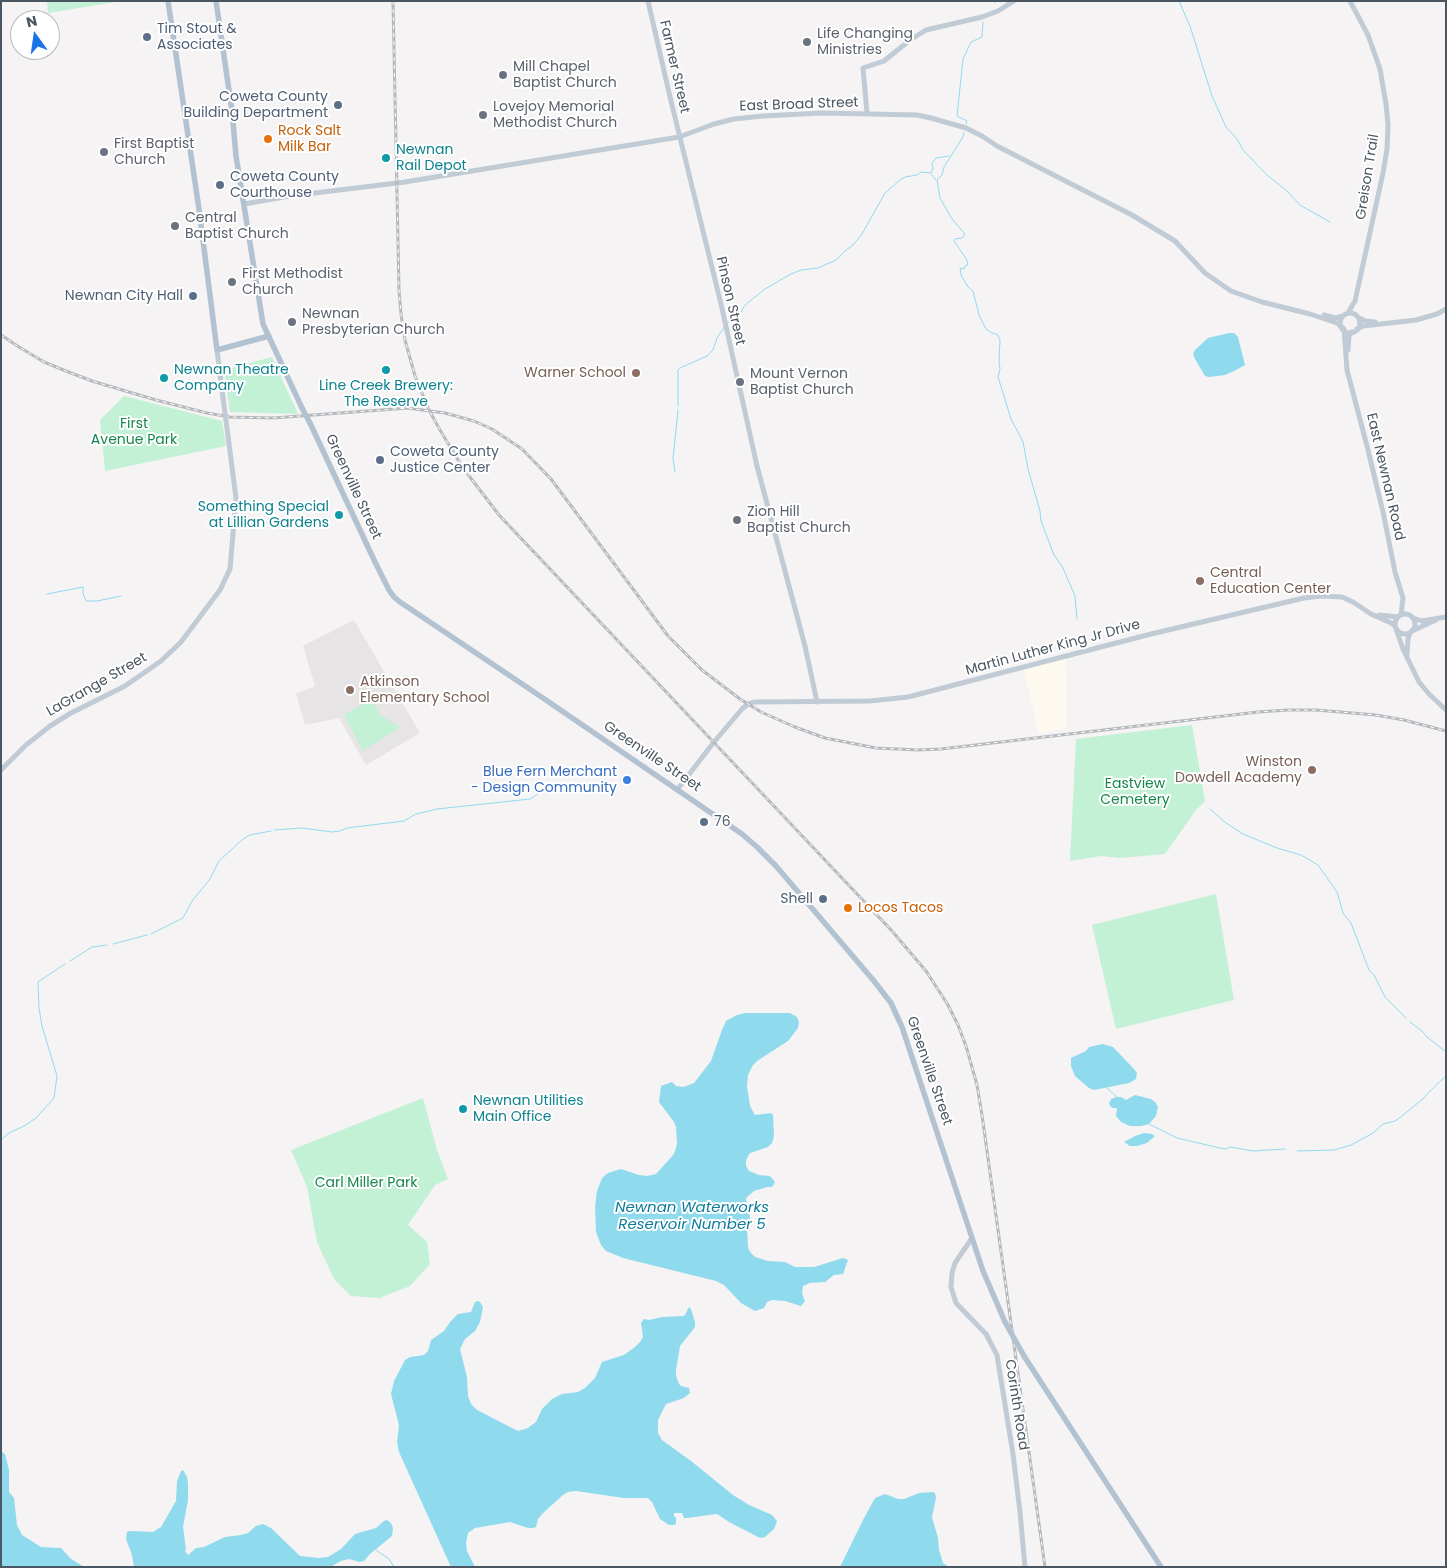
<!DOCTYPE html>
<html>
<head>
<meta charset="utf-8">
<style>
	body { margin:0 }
	#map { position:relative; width:1447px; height:1568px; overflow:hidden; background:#f5f3f3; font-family:Poppins,sans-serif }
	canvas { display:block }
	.frame { position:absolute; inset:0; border:2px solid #4a5661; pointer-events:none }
	.north { position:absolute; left:10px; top:10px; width:50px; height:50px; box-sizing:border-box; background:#fff; border:1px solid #b7bbc0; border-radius:50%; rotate:346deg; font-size:14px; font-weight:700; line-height:20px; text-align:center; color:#4a5661 }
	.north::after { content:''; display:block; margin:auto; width:18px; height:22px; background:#1a73e8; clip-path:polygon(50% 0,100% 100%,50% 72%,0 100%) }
</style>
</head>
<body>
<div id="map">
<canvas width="1447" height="1568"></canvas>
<div class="frame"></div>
<div class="north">N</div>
</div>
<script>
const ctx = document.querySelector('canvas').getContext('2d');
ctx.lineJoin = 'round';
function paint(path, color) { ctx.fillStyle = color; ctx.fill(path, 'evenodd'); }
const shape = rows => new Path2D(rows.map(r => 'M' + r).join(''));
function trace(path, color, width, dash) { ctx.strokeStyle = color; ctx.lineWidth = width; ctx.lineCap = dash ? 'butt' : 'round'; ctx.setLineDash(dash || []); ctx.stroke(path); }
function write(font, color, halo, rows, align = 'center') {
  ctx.font = font + ' Poppins,sans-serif'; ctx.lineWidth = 4; ctx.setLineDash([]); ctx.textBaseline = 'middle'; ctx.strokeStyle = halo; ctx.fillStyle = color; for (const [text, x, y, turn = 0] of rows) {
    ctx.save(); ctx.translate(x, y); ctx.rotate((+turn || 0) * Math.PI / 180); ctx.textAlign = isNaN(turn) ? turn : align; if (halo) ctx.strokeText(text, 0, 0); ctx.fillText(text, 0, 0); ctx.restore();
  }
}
const commercial = shape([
	[1066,656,1067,728,1039,734,1023,667]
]);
const education = shape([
	[354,620,420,733,366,765,339,718,305,725,296,694,315,686,303,646]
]);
const green = shape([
	[47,1,122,1,48,13],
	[272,357,298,414,230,412,224,370],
	[124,396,222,421,226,446,105,471,100,420],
	[372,699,380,715,400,727,363,751,344,715],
	[1192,725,1205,801,1196,810,1165,854,1120,858,1101,856,1070,861,1076,739],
	[1216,894,1234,1000,1116,1029,1092,925],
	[423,1098,437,1150,448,1179,435,1185,408,1225,427,1242,430,1264,410,1286,379,1298,351,1296,334,1279,317,1242,307,1187,291,1150]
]);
const water = shape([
	[1229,333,1234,333,1238,337,1245,365,1238,369,1225,375,1209,377,1205,376,1195,359,1193,354,1195,350,1208,338],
	[745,1013,790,1013,797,1017,799,1022,798,1028,788,1041,757,1061,753,1065,748,1075,747,1086,750,1106,755,1115,771,1113,773,1115,774,1136,772,1143,768,1147,750,1153,746,1160,746,1166,749,1171,759,1175,770,1176,775,1182,772,1187,767,1187,754,1191,747,1197,746,1199,750,1218,747,1229,748,1248,751,1253,755,1257,768,1261,785,1262,795,1267,814,1267,843,1258,848,1260,843,1274,834,1275,825,1282,810,1283,803,1286,802,1294,805,1301,801,1306,785,1301,772,1300,767,1302,764,1308,755,1311,741,1303,724,1285,716,1281,623,1258,606,1251,601,1245,596,1232,595,1207,597,1191,602,1178,608,1173,621,1169,639,1175,647,1176,656,1174,674,1154,677,1144,676,1127,674,1122,659,1102,661,1086,672,1082,676,1086,684,1087,694,1083,711,1061,722,1030,726,1021,737,1015],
	[1103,1044,1113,1047,1134,1069,1137,1073,1136,1079,1129,1083,1094,1090,1089,1088,1075,1076,1071,1066,1071,1058,1086,1051,1089,1047],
	[1135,1095,1151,1099,1155,1102,1158,1107,1156,1116,1149,1124,1141,1126,1130,1126,1121,1122,1116,1116,1117,1108,1112,1108,1109,1104,1111,1099,1116,1097,1121,1097,1126,1100],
	[1144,1133,1152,1134,1155,1136,1147,1143,1137,1146,1130,1146,1124,1142,1135,1136],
	[478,1301,480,1302,483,1307,480,1322,475,1331,465,1339,460,1349,467,1377,468,1396,471,1404,477,1410,518,1431,528,1428,536,1422,542,1409,552,1399,562,1394,578,1392,585,1388,595,1378,602,1362,624,1355,635,1347,640,1342,643,1337,641,1323,644,1319,649,1320,662,1317,683,1316,685,1315,689,1307,691,1309,695,1322,695,1327,680,1346,676,1370,676,1376,679,1384,681,1386,689,1388,690,1393,684,1398,666,1404,658,1420,658,1433,662,1440,691,1461,733,1495,749,1505,772,1515,777,1521,774,1529,765,1537,760,1538,729,1522,717,1514,687,1518,684,1518,682,1513,674,1513,674,1516,676,1518,676,1523,675,1525,669,1525,660,1519,652,1502,648,1498,624,1498,576,1491,568,1492,563,1495,543,1513,538,1519,536,1527,533,1528,528,1528,510,1522,475,1528,468,1533,466,1543,467,1551,475,1567,451,1567,399,1452,397,1442,399,1425,391,1394,394,1381,405,1360,410,1357,424,1355,428,1351,431,1340,444,1331,450,1322,458,1314,471,1312,475,1302],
	[1,1451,5,1454,9,1470,9,1492,14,1498,17,1525,22,1535,41,1547,61,1548,70,1558,84,1567,1,1567],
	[183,1470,187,1477,188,1483,188,1500,183,1527,186,1549,185,1551,188,1555,196,1548,204,1547,225,1537,241,1535,248,1533,256,1526,263,1524,271,1528,300,1556,319,1558,328,1557,341,1549,355,1534,376,1528,384,1521,387,1520,391,1523,393,1528,392,1536,370,1554,364,1561,359,1562,349,1559,341,1561,330,1567,134,1567,132,1555,126,1539,127,1532,129,1531,153,1532,161,1527,176,1501,177,1481,181,1471],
	[932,1492,935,1493,936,1498,932,1517,938,1538,939,1550,943,1563,949,1567,840,1567,863,1520,875,1498,885,1494,898,1499,904,1499,919,1493]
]);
const stream = shape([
	[1179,1,1190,26,1212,96,1226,127,1237,139,1243,150,1268,176,1287,191,1300,205,1330,222],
	[995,3,997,1],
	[966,124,967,121,957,116,963,59,971,42,982,37,983,22],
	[964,132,963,137,944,167,942,175,937,180,940,198,952,219,965,234,962,238,955,239,954,241,967,260,968,265,965,266,964,269,960,268,961,275,968,287,973,291,979,315,986,329,992,333,997,334,1000,340,999,361,1000,369,998,377,1011,419,1023,442,1028,469,1040,511,1041,521,1054,555,1063,568,1075,596,1077,619],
	[931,174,936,180],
	[727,323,739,315,745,305,765,289,791,274,801,270,818,268,836,260,845,251,853,245,862,234,885,193,900,180,905,177,917,175,921,172,931,173,933,168,932,163,936,158,949,156],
	[678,406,678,370,680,368,707,356,713,350,717,338,725,326],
	[675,472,673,459,678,410],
	[47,594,83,587,83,593,86,601,97,601,121,596],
	[1210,809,1226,823,1243,834,1277,848,1301,855,1318,865,1337,892,1343,913,1351,923,1369,970,1374,975,1385,997,1406,1018],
	[274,830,302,828,332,832,340,831,347,828,404,821,416,814,437,809,530,799,538,794],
	[151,934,183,918,192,901,210,879,219,861,243,839,250,835,271,831],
	[113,944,147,935],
	[70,961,92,947,107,945],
	[1410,1022,1422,1031,1427,1037,1446,1052],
	[1106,1087,1117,1097],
	[1149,1124,1177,1138,1220,1148,1226,1149,1231,1147,1253,1151,1285,1149],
	[1,1140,9,1133,24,1126,36,1118,54,1098,57,1076,42,1026,39,1008,38,982,65,964],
	[1297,1151,1334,1150,1351,1145,1373,1133,1383,1124,1395,1121,1402,1116,1424,1098,1429,1092,1446,1076],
	[376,1550,389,1559,394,1567]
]);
const secondary = shape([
	[648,1,670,97,721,304,757,466,805,646,817,702],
	[867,113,863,68,884,61,910,40,926,30,982,17,998,11,1014,1],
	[244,204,290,196,405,182,679,137,714,124,734,119,763,116,822,113,917,115,931,118,966,128,982,136,997,146,1132,215,1175,241,1205,273,1231,291,1262,302,1310,314,1337,323,1342,327],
	[1348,313,1355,301,1383,173,1387,149,1388,125,1386,104,1380,69,1368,35,1350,1],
	'1340 323a10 10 0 1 1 20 0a10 10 0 1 1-20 0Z',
	[1324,315,1335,318,1343,316],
	[1359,318,1366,321,1375,322],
	[1344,329,1347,370,1367,446,1383,512,1395,572,1403,598,1401,615],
	[1357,329,1363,326,1416,320,1437,314,1446,309],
	[217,350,223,398],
	[1348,350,1349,336,1352,332],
	'1395 624a10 10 0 1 1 20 0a10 10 0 1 1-20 0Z',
	[1379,615,1398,617],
	[1413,618,1422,621,1446,617],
	[1396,629,1403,649,1419,682,1429,694,1446,710],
	[1412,631,1436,620],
	[1407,655,1408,639,1410,633],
	[1,770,26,745,50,726,71,713,125,686,161,661,181,642,220,590,230,569,236,498,228,436],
	[677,790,714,742,742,709,748,704,754,702,870,701,908,697,1151,634,1304,598,1322,596,1342,597,1353,602,1371,614,1391,623,1395,626],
	[972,1238,955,1263,952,1273,951,1287,956,1303,986,1334,997,1355,1013,1454,1020,1512,1025,1567]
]);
const primary = shape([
	[168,1,199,209,217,350,269,336],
	[216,1,232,111,236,156,263,324,302,408],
	[310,423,375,562,389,590,394,597,400,602,540,696,742,834,757,847,776,866,874,981,891,1003,902,1027,983,1271,1005,1322],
	[1024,1356,1161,1567]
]);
const rail = shape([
	[393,1,399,290,401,314,405,340,415,376,429,410,440,430,463,468,499,515,892,931,926,971,948,1005,958,1025,966,1046,977,1085,982,1115,1045,1567],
	[1,335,19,347,44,362,66,371,92,381,156,400,207,413,230,417,273,418,408,408,445,413,474,421,492,429,522,449,551,479,668,636,702,670,740,699,761,712,795,727,825,738,876,748,918,750,941,749,1258,712,1288,710,1316,710,1376,715,1404,720,1446,731]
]);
const secondaryBridge = shape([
	[223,398,228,436]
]);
const primaryBridge = shape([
	[302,408,310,423],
	[1005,1322,1024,1356]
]);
const markers = [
	[147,37,5,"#5c6f8a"],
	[807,42,5,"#6b7280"],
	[503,75,5,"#6b7280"],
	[338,105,5,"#5c6f8a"],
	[483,115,5,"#6b7280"],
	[268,139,5,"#e8710a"],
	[104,152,5,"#6b7280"],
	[386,158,5,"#0f9aa8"],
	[220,185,5,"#5c6f8a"],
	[175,226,5,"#6b7280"],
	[232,282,5,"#6b7280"],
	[193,296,5,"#5c6f8a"],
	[292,322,5,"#6b7280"],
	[386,370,5,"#0f9aa8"],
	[636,373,5,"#8d6e63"],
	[164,378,5,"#0f9aa8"],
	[740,382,5,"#6b7280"],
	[380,460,5,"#5c6f8a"],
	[339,515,5,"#0f9aa8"],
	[737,520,5,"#6b7280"],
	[1200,581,5,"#8d6e63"],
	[350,690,5,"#8d6e63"],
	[1312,770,5,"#8d6e63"],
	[627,780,5,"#3f7fe0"],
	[704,822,5,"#5c6f8a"],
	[823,899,5,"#5c6f8a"],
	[848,908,5,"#e8710a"],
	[463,1109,5,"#0f9aa8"]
];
const serviceNames = [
	["Tim Stout &",157,29],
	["Associates",157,45],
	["Coweta County",328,97,"right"],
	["Building Department",328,113,"right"],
	["Coweta County",230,177],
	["Courthouse",230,193],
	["Newnan City Hall",183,296,"right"],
	["Coweta County",390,452],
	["Justice Center",390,468],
	["76",714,822],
	["Shell",813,899,"right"]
];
const worshipNames = [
	["Life Changing",817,34],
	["Ministries",817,50],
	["Mill Chapel",513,67],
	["Baptist Church",513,83],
	["Lovejoy Memorial",493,107],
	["Methodist Church",493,123],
	["First Baptist",114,144],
	["Church",114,160],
	["Central",185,218],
	["Baptist Church",185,234],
	["First Methodist",242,274],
	["Church",242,290],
	["Newnan",302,314],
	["Presbyterian Church",302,330],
	["Mount Vernon",750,374],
	["Baptist Church",750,390],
	["Zion Hill",747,512],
	["Baptist Church",747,528]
];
const streetNames = [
	["Farmer Street",674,67,77],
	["East Broad Street",799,105,-2],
	["Greison Trail",1368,177,-81],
	["Pinson Street",730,301,77],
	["East Newnan Road",1385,477,77],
	["Greenville Street",353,487,65],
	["Martin Luther King Jr Drive",1053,648,-15],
	["LaGrange Street",97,685,-30],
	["Greenville Street",652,757,34],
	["Greenville Street",929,1071,71],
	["Corinth Road",1016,1405,81]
];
const foodNames = [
	["Rock Salt",278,131],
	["Milk Bar",278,147],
	["Locos Tacos",858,908]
];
const cultureNames = [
	["Newnan",396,150],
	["Rail Depot",396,166],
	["Newnan Theatre",174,370],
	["Company",174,386],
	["Line Creek Brewery:",386,386,"center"],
	["The Reserve",386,402,"center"],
	["Something Special",329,507,"right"],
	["at Lillian Gardens",329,523,"right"],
	["Newnan Utilities",473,1101],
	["Main Office",473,1117]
];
const educationNames = [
	["Warner School",626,373],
	["Central",1210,573,"left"],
	["Education Center",1210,589,"left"],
	["Atkinson",360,682,"left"],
	["Elementary School",360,698,"left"],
	["Winston",1302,762],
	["Dowdell Academy",1302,778]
];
const parkNames = [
	["First",134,424],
	["Avenue Park",134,440],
	["Eastview",1135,784],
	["Cemetery",1135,800],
	["Carl Miller Park",366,1183]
];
const shopNames = [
	["Blue Fern Merchant",617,772],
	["- Design Community",617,788]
];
const waterNames = [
	["Newnan Waterworks",692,1208],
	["Reservoir Number 5",692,1225]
];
paint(commercial, '#fdf9ef');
paint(education, '#e6e4e5');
paint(green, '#c3f1d5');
paint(water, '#90daee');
trace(stream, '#90daee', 1);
trace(secondary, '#c1cbd6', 5);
trace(primary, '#b3c2d1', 5.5);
trace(rail, '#b5b8bd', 3);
trace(rail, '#fff', 1, [4]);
trace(secondaryBridge, '#c1cbd6', 5);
trace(primaryBridge, '#b3c2d1', 5.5);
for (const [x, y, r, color] of markers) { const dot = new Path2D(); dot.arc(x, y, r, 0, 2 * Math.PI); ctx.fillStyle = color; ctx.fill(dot); trace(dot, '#fff', 2); }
write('14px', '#4e5e75', '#fff', serviceNames, 'left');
write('14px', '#5b616d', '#fff', worshipNames, 'left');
write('14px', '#4a5661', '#fff', streetNames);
write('14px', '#c56008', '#fff', foodNames, 'left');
write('14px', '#0d838f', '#fff', cultureNames, 'left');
write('14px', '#785e54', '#fff', educationNames, 'right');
write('14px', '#17864f', '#fff', parkNames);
write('14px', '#366cbe', '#fff', shopNames, 'right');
write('italic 15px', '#0c7c9b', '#fff', waterNames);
</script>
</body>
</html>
